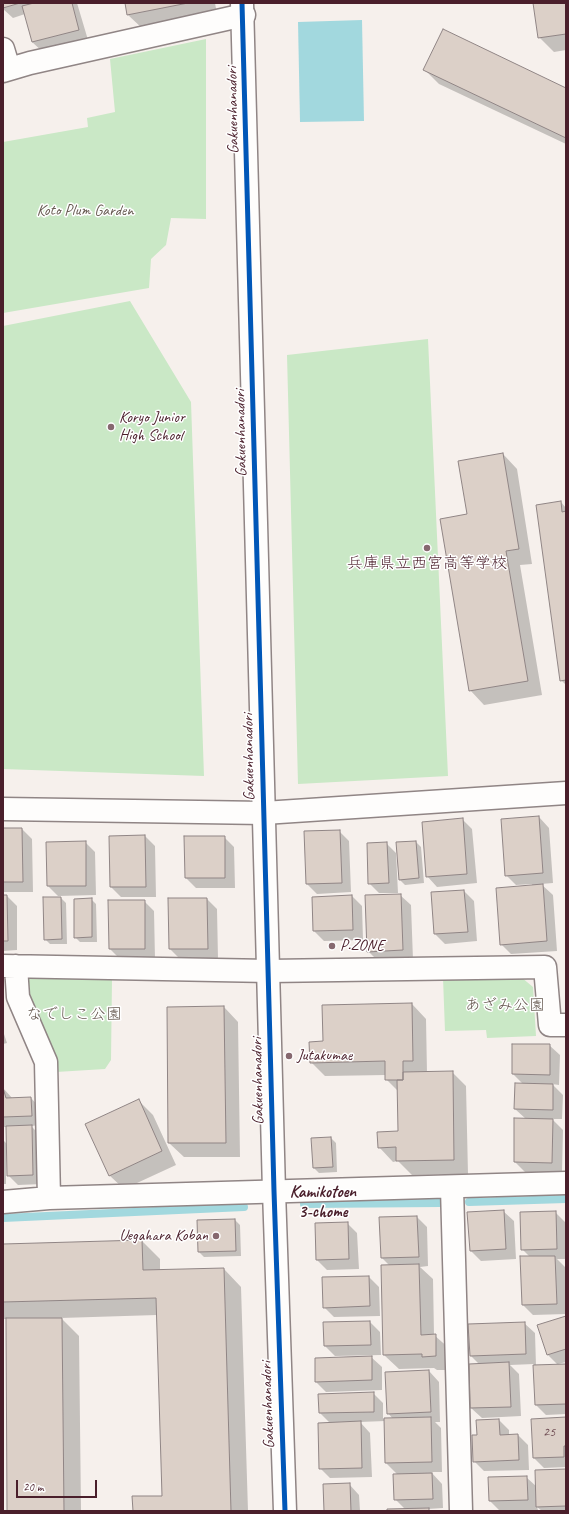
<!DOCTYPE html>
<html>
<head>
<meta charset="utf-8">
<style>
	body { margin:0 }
	#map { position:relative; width:569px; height:1514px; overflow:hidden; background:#f6f0ec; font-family:Caveat,sans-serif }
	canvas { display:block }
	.frame { position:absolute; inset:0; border:4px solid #4a1f2b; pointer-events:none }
	.scale { position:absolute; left:16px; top:1480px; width:81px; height:18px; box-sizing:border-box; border:2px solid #4a1f2b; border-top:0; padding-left:5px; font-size:12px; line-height:14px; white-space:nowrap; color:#4a1f2b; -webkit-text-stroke:3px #fff; paint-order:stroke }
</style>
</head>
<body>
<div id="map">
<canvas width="569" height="1514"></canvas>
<div class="frame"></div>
<div class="scale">20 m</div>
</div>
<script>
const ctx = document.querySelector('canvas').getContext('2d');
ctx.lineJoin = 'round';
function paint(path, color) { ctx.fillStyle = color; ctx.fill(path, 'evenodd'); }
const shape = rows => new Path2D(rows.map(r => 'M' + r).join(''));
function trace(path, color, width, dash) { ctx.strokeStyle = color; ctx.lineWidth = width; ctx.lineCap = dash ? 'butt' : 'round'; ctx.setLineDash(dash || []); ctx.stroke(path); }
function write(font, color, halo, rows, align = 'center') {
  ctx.font = font + ' Caveat,"Klee One",sans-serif'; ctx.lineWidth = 3; ctx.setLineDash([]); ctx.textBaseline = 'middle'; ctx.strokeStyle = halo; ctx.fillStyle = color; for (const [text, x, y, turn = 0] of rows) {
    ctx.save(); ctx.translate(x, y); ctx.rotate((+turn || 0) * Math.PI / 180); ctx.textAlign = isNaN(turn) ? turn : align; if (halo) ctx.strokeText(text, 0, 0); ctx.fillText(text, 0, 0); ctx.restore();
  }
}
const green = shape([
	[206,39,206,219,171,218,166,245,151,259,149,288,3,313,3,142,88,127,87,118,115,112,110,59],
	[130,301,191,402,204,776,3,769,3,326],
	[428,339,448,776,298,784,287,355],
	[29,977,112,979,111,1060,105,1069,56,1072,27,999],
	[521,977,533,987,536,1036,487,1038,486,1030,445,1031,443,978]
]);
const water = shape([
	[362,20,364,121,300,122,298,22]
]);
const shadow = shape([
	[3,3,77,3,88,40,43,52,32,42,25,14,13,18,3,9],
	[126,3,215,3,217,14,143,29,128,15],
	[534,3,566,3,566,50,554,52,539,37],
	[425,70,566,89,566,144,439,84],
	[503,454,517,469,532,564,520,565,542,695,484,705,470,690,468,515],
	[561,502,566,508,566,685,561,680],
	[539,817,549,828,553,883,541,884,553,895,557,951,511,954,501,944,532,886,532,884,516,885,506,875],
	[462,819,472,829,477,883,437,887,427,876],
	[3,829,22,829,32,839,33,892,3,892],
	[339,831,349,841,351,892,317,894,307,884],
	[145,836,155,846,156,897,121,897,111,887],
	[224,837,234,847,235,888,196,888,186,878],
	[85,842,95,852,96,895,58,896,48,886],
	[416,842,421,847,424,883,405,885,400,880],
	[386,843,396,853,398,893,379,893,369,883],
	[464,891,474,901,477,941,445,944,435,934],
	[400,895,411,905,413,960,378,961,368,951],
	[3,896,7,896,17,906,17,950,3,951],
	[352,896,362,906,363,940,324,941,314,931],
	[61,898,66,903,67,944,50,944,45,939],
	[91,899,96,904,97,942,80,942,75,937],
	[207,899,217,909,218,959,180,959,170,949],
	[144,901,154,911,155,959,120,959,110,949],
	[412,1004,426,1019,427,1073,452,1072,466,1086,468,1174,412,1175,398,1161,393,1162,379,1147,399,1132,398,1091,386,1079,386,1075,325,1076,311,1062,324,1042],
	[224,1007,238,1022,240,1157,184,1157,169,1143],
	[3,1031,7,1043,3,1044],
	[549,1045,560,1055,559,1085,552,1084,563,1095,562,1119,552,1119,563,1130,562,1172,525,1172,515,1162,526,1119,515,1109,523,1084,513,1074],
	[3,1088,13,1099,31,1098,41,1109,42,1125,31,1126,42,1137,43,1184,18,1185,8,1175,7,1151,6,1151,6,1184,3,1184,3,1140,7,1144,7,1127,3,1127],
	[139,1101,153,1115,176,1165,124,1189,109,1175],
	[331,1138,336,1143,337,1172,319,1173,314,1168],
	[503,1211,514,1221,516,1259,481,1261,471,1251],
	[555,1212,565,1222,566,1259,557,1259,565,1267,566,1314,533,1315,523,1305,521,1257,530,1257,522,1249],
	[417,1217,427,1227,428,1266,420,1267,433,1279,434,1335,450,1349,450,1370,437,1370,434,1368,399,1369,384,1355,390,1266,382,1258],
	[235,1220,240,1225,241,1256,204,1257,199,1252],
	[347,1223,357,1233,359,1269,327,1270,317,1260],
	[142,1241,160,1259,160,1271,224,1269,241,1287,248,1511,134,1511,163,1497,157,1315,61,1318,79,1336,81,1511,8,1511,7,1319,3,1319,3,1245],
	[369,1277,379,1287,380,1316,334,1317,324,1307],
	[566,1317,566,1362,558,1364,566,1365,566,1414,546,1415,536,1405,534,1364,510,1365,519,1374,521,1416,482,1418,471,1408,479,1364,471,1356,524,1323,535,1333,536,1366,558,1365,547,1354],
	[370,1322,380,1332,381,1355,335,1356,325,1346,324,1323],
	[371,1357,382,1367,382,1390,326,1392,316,1382],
	[429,1371,439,1382,440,1422,435,1422,441,1428,442,1472,431,1472,442,1484,443,1508,428,1509,430,1511,388,1511,405,1509,395,1499,398,1475,386,1463,385,1421,360,1422,370,1433,372,1477,330,1478,320,1468,330,1423,320,1413,373,1393,383,1403,383,1419,393,1419,388,1413],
	[566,1418,566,1467,544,1468,534,1458],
	[499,1420,509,1430,509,1435,518,1435,528,1445,529,1470,484,1471,474,1461,478,1436],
	[566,1470,566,1511,542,1511,537,1507,538,1510,500,1511,490,1501,489,1478,526,1477,537,1487],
	[349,1484,359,1495,360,1511,325,1511]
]);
const stream = shape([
	[469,1202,566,1199],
	[304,1204,441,1203],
	[3,1218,244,1207]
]);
const building = shape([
	[3,3,20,3,3,8,3,3],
	[34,3,72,3,79,30,32,42,22,6,34,3],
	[125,3,188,3,127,15,125,3],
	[533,3,566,3,566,34,538,38,533,3],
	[443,29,566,88,566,138,423,70,443,29],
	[503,453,519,549,506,551,528,681,469,691,440,519,467,514,458,461,503,453],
	[561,501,562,512,566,511,566,680,560,681,536,505,561,501],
	[539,816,543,873,505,876,501,819,539,816],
	[463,818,467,874,426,877,422,822,463,818],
	[3,828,22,828,23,882,3,882,3,828],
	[340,830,342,883,306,884,304,831,340,830],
	[145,835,146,887,110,887,109,836,145,835],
	[184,836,225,836,225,878,185,878,184,836],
	[86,841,86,886,47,886,46,842,86,841],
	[416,841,419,878,399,880,396,842,416,841],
	[387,842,389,883,368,884,367,843,387,842],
	[543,884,547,941,500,945,496,888,543,884],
	[464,890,468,932,434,934,431,892,464,890],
	[401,894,403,950,367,952,365,895,401,894],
	[3,895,7,895,8,941,3,941,3,895],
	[352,895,353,930,313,931,312,897,352,895],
	[43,897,61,897,62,939,44,940,43,897],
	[92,898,92,937,74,938,74,899,92,898],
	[168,898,207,898,208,949,169,949,168,898],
	[108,900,145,900,145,949,109,949,108,900],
	[412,1003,413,1061,403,1061,403,1080,385,1080,385,1061,310,1063,309,1042,323,1041,322,1005,412,1003],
	[224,1006,226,1143,168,1143,167,1007,224,1006],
	[512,1044,550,1044,550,1075,512,1074,512,1044],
	[453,1071,454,1160,396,1161,396,1147,378,1148,377,1132,398,1131,397,1080,403,1080,403,1072,453,1071],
	[515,1083,553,1084,553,1110,514,1109,515,1083],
	[3,1088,6,1098,31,1097,32,1116,3,1117,3,1088],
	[139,1099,162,1151,109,1176,85,1124,139,1099],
	[514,1118,553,1119,552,1163,514,1162,514,1118],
	[32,1125,33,1175,7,1176,6,1126,32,1125],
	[331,1137,333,1167,313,1168,311,1138,331,1137],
	[504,1210,506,1249,470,1251,467,1212,504,1210],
	[556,1211,557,1249,521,1250,520,1212,556,1211],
	[417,1216,419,1257,381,1258,379,1217,417,1216],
	[235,1219,236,1251,198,1252,197,1220,235,1219],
	[348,1222,349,1259,316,1260,315,1223,348,1222],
	[142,1240,143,1270,224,1268,231,1511,133,1511,132,1496,162,1496,156,1298,3,1302,3,1244,142,1240],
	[520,1256,555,1256,557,1304,522,1305,520,1256],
	[419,1264,421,1335,436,1334,436,1356,422,1357,422,1354,383,1355,381,1265,419,1264],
	[369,1276,370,1306,323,1308,322,1277,369,1276],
	[566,1316,566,1349,547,1355,537,1325,566,1316],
	[6,1318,62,1318,64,1511,7,1511,6,1318],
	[370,1321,371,1345,324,1346,323,1322,370,1321],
	[525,1322,526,1354,470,1356,468,1324,525,1322],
	[372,1356,372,1380,315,1382,315,1358,372,1356],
	[509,1362,511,1407,470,1408,469,1364,509,1362],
	[566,1364,566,1404,535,1405,533,1365,566,1364],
	[429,1370,431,1412,387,1414,385,1372,429,1370],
	[374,1392,374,1412,319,1413,318,1394,374,1392],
	[431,1417,432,1462,385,1463,384,1418,431,1417],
	[566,1417,566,1446,564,1446,564,1457,533,1458,531,1419,566,1417],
	[499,1419,500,1435,518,1434,519,1460,473,1462,472,1435,477,1435,476,1420,499,1419],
	[361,1421,362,1468,319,1469,318,1423,361,1421],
	[566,1469,566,1506,536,1507,535,1470,566,1469],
	[432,1473,433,1499,394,1500,393,1474,432,1473],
	[527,1476,528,1500,489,1501,488,1477,527,1476],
	[350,1483,351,1511,324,1511,323,1484,350,1483],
	[429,1508,429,1511,387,1511,387,1509,429,1508]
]);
const street = shape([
	[3,49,9,69],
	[3,71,30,63,244,15],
	[3,809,264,813,566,793],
	[3,966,269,971,545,967,550,1025,566,1025],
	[16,966,18,997,46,1062,49,1198],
	[452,1188,461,1511],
	[3,1202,49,1198,566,1183]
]);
const secondary = shape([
	[242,3,274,1191,285,1511]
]);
const cycleway = shape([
	[242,3,274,1191,285,1511]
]);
const markers = [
	[111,427,4,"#86686f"],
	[427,548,4,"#86686f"],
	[332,946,4,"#86686f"],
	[289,1056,4,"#86686f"],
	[216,1236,4,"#86686f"]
];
const numberNames = [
	["25",549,1432]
];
const streetNames = [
	["Gakuenhanadori",233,110,-91],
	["Gakuenhanadori",241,433,-91],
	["Gakuenhanadori",249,757,-91],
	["Gakuenhanadori",258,1081,-91],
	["Gakuenhanadori",268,1405,-92]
];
const parkNames = [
	["Koto Plum Garden",85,211],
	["あざみ公園",505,1006],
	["なでしこ公園",74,1015]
];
const poiNames = [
	["Koryo Junior",119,418],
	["High School",119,436],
	["兵庫県立西宮高等学校",427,564,"center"],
	["P.ZONE",340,946],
	["Jutakumae",297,1056],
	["Uegahara Koban",208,1236,"right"]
];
const neighbourhoodNames = [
	["Kamikotoen",323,1193],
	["3-chome",323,1213]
];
paint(green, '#cae8c6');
paint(water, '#a2d8de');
paint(shadow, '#0003');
trace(stream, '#a2d8de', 8);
paint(building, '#dcd0c8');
trace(building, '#908585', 1);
trace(street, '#908585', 25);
trace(secondary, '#908585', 25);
trace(street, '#fefdfc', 22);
trace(secondary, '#fefdfc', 22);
trace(cycleway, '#0057b8', 5);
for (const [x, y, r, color] of markers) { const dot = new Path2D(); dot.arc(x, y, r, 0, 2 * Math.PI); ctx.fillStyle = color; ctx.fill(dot); trace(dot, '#fff', 1.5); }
write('14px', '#6e4b52', null, numberNames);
write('16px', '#4a1f2b', '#fff', streetNames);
write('16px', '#665950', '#fff', parkNames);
write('16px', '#4a1f2b', '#fff', poiNames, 'left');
write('bold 17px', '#4a1f2b', '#fff', neighbourhoodNames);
</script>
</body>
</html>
